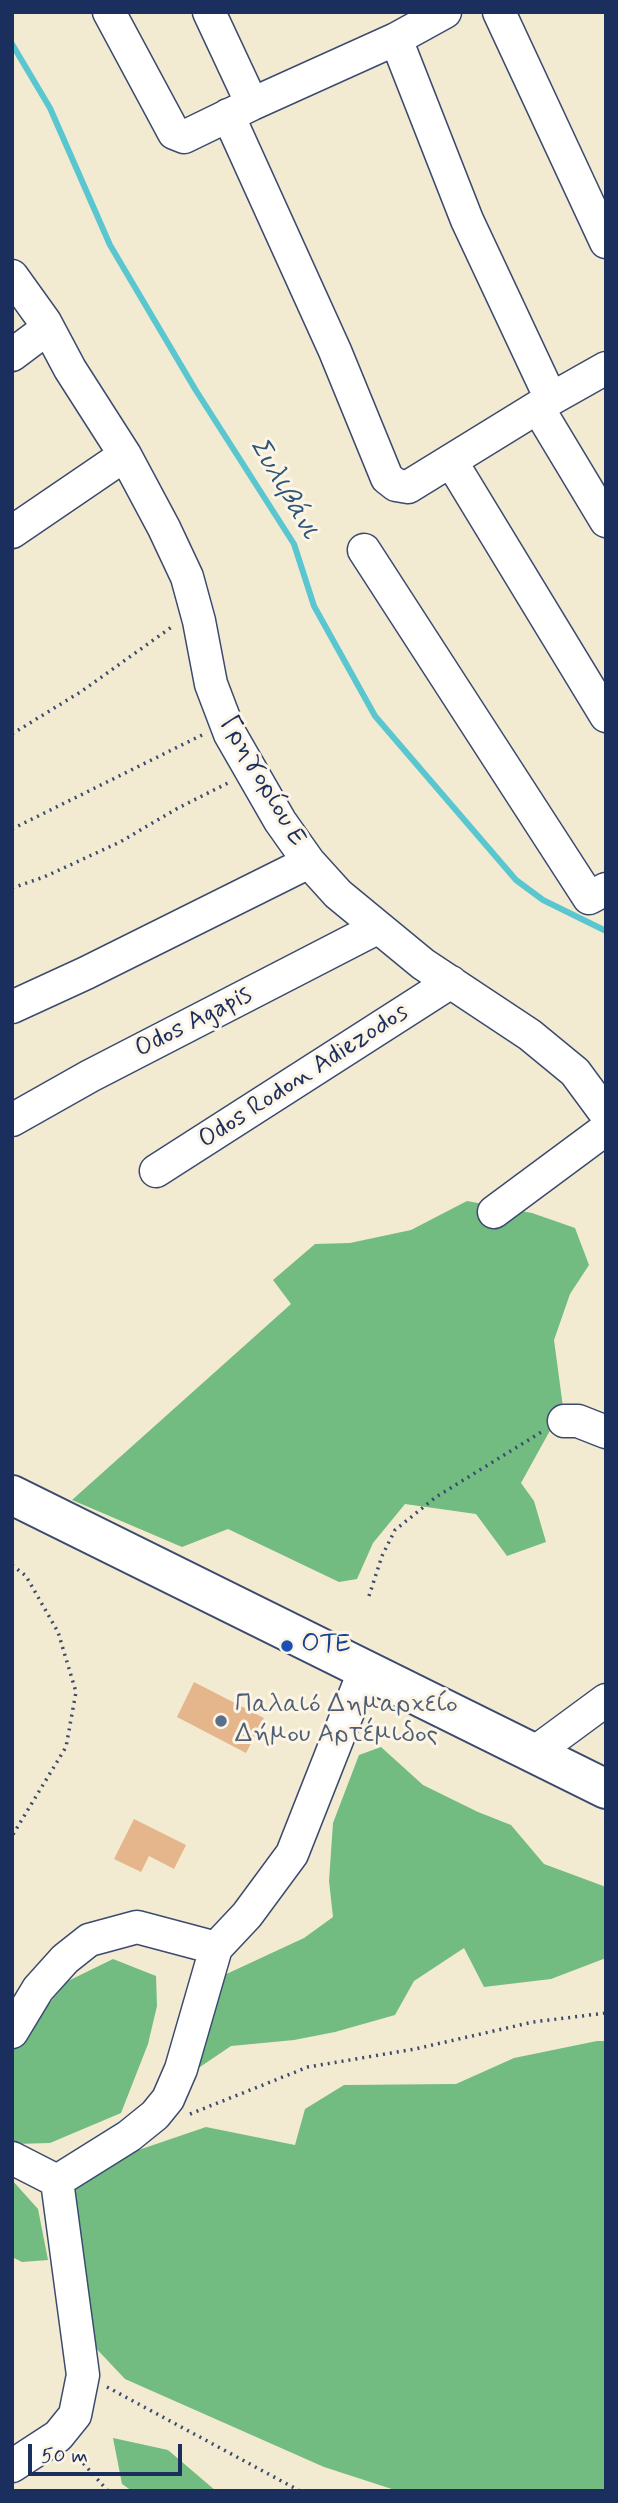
<!DOCTYPE html>
<html>
<head>
<meta charset="utf-8">
<style>
	body { margin:0 }
	#map { position:relative; width:618px; height:2503px; overflow:hidden; background:#f3ebd1; font-family:Mynerve,sans-serif }
	canvas { display:block }
	.frame { position:absolute; inset:0; border:14px solid #1b2f5e; pointer-events:none }
	.scale { position:absolute; left:28px; top:2444px; width:154px; height:32px; box-sizing:border-box; border:4px solid #1b2f5e; border-top:0; padding-left:9px; font-size:21px; line-height:24px; white-space:nowrap; color:#1b2f5e; -webkit-text-stroke:5px #fcf5e5; paint-order:stroke }
</style>
</head>
<body>
<div id="map">
<canvas width="618" height="2503"></canvas>
<div class="frame"></div>
<div class="scale">50 m</div>
</div>
<script>
const ctx = document.querySelector('canvas').getContext('2d');
ctx.lineJoin = 'round';
function paint(path, color) { ctx.fillStyle = color; ctx.fill(path, 'evenodd'); }
const shape = rows => new Path2D(rows.map(r => 'M' + r).join(''));
function trace(path, color, width, dash) { ctx.strokeStyle = color; ctx.lineWidth = width; ctx.lineCap = dash ? 'butt' : 'round'; ctx.setLineDash(dash || []); ctx.stroke(path); }
function write(font, color, halo, rows, align = 'center') {
  ctx.font = font + ' Mynerve,sans-serif'; ctx.lineWidth = 6; ctx.setLineDash([]); ctx.textBaseline = 'middle'; ctx.strokeStyle = halo; ctx.fillStyle = color; for (const [text, x, y, turn = 0] of rows) {
    ctx.save(); ctx.translate(x, y); ctx.rotate((+turn || 0) * Math.PI / 180); ctx.textAlign = isNaN(turn) ? turn : align; if (halo) ctx.strokeText(text, 0, 0); ctx.fillText(text, 0, 0); ctx.restore();
  }
}
const forest = shape([
	[467,1201,532,1213,575,1228,589,1265,570,1294,554,1340,563,1407,521,1483,534,1501,546,1542,507,1556,476,1514,405,1504,373,1543,357,1579,339,1582,228,1529,182,1547,72,1500,291,1304,273,1280,315,1244,350,1243,411,1230],
	[381,1747,423,1785,478,1812,511,1825,544,1864,606,1887,606,1958,551,1979,484,1987,464,1948,414,1981,395,2015,335,2032,294,2040,231,2046,194,2071,220,1977,304,1938,333,1917,329,1881,333,1823,359,1755],
	[113,1959,156,1976,157,2006,148,2044,121,2113,50,2143,15,2144,12,2142,12,2053,22,2036,68,1981],
	[597,2041,606,2041,606,2491,398,2491,324,2467,125,2379,91,2343,70,2209,74,2172,206,2127,295,2145,305,2109,344,2085,456,2084,514,2058],
	[12,2180,38,2209,48,2260,22,2262,12,2257],
	[113,2438,168,2450,216,2491,132,2491,122,2484]
]);
const stream = shape([
	[12,44,50,108,110,245,195,389,294,544,314,606,375,716,516,880,543,900,606,931]
]);
const building = shape([
	[194,1682,264,1718,246,1753,177,1717],
	[134,1819,186,1845,174,1869,149,1856,141,1872,114,1859]
]);
const path = shape([
	[12,734,82,691,173,626],
	[12,829,202,735],
	[12,888,44,877,120,842,178,808,230,782],
	[12,1565,26,1576,58,1632,76,1692,66,1747,12,1836],
	[369,1596,382,1556,395,1530,436,1497,543,1431],
	[190,2114,308,2067,415,2049,533,2022,606,2013],
	[107,2387,300,2491],
	[74,2453,108,2491]
]);
const minor = shape([
	[109,12,174,133,184,137,252,104,396,39,445,12],
	[209,12,252,104],
	[499,12,606,242],
	[396,39,467,220,551,399],
	[228,115,335,351,387,478,396,485,408,487,551,399,606,368],
	[12,276,45,322,70,369,125,455,164,528,187,577,199,621,211,684,230,734,280,821,309,862,338,894,423,964,530,1035,575,1072,606,1114],
	[12,355,48,328],
	[538,408,606,521],
	[451,461,606,716],
	[12,532,125,455],
	[364,550,589,898,606,889],
	[12,1007,86,973,309,862],
	[12,1120,90,1076,377,928],
	[156,1171,451,982],
	[494,1212,606,1129],
	[564,1421,578,1421,606,1432],
	[534,1753,606,1700],
	[12,2032,38,1989,65,1959,89,1940,137,1927,216,1948],
	[12,2158,57,2181,129,2136,155,2115,168,2099,181,2069,216,1948,247,1915,292,1854,365,1669],
	[12,2466,58,2436,75,2415,83,2375,57,2181]
]);
const major = shape([
	[12,1495,606,1789]
]);
const markers = [
	[287,1646,7,"#1a4fb4"],
	[221,1721,7,"#5c6f8a"]
];
const streetNames = [
	["Γρηγορίου Ε",262,782,60],
	["Odos Agapis",194,1023,-27],
	["Odos Rodon Adiezodos",304,1077,-33]
];
const transitNames = [
	["ΟΤΕ",301,1646]
];
const serviceNames = [
	["Παλαιό Δημαρχείο",235,1706],
	["Δήμου Αρτέμιδος",235,1736]
];
const waterNames = [
	["Συλιβάνι",283,489,60]
];
paint(forest, '#72bb81');
trace(stream, '#5ac7d0', 6);
paint(building, '#e5b58b');
trace(minor, '#3b4b6f', 35);
trace(major, '#3b4b6f', 42);
trace(path, '#3b4b6f', 3.5, [2, 5]);
trace(minor, '#fff', 32);
trace(major, '#fff', 38);
for (const [x, y, r, color] of markers) { const dot = new Path2D(); dot.arc(x, y, r, 0, 2 * Math.PI); ctx.fillStyle = color; ctx.fill(dot); trace(dot, '#fcf5e5', 2.5); }
write('26px', '#1b2f5e', '#fcf5e5', streetNames);
write('26px', '#164399', '#fcf5e5', transitNames, 'left');
write('26px', '#4e5e75', '#fcf5e5', serviceNames, 'left');
write('italic 28px', '#2b557a', '#fcf5e5', waterNames);
</script>
</body>
</html>
